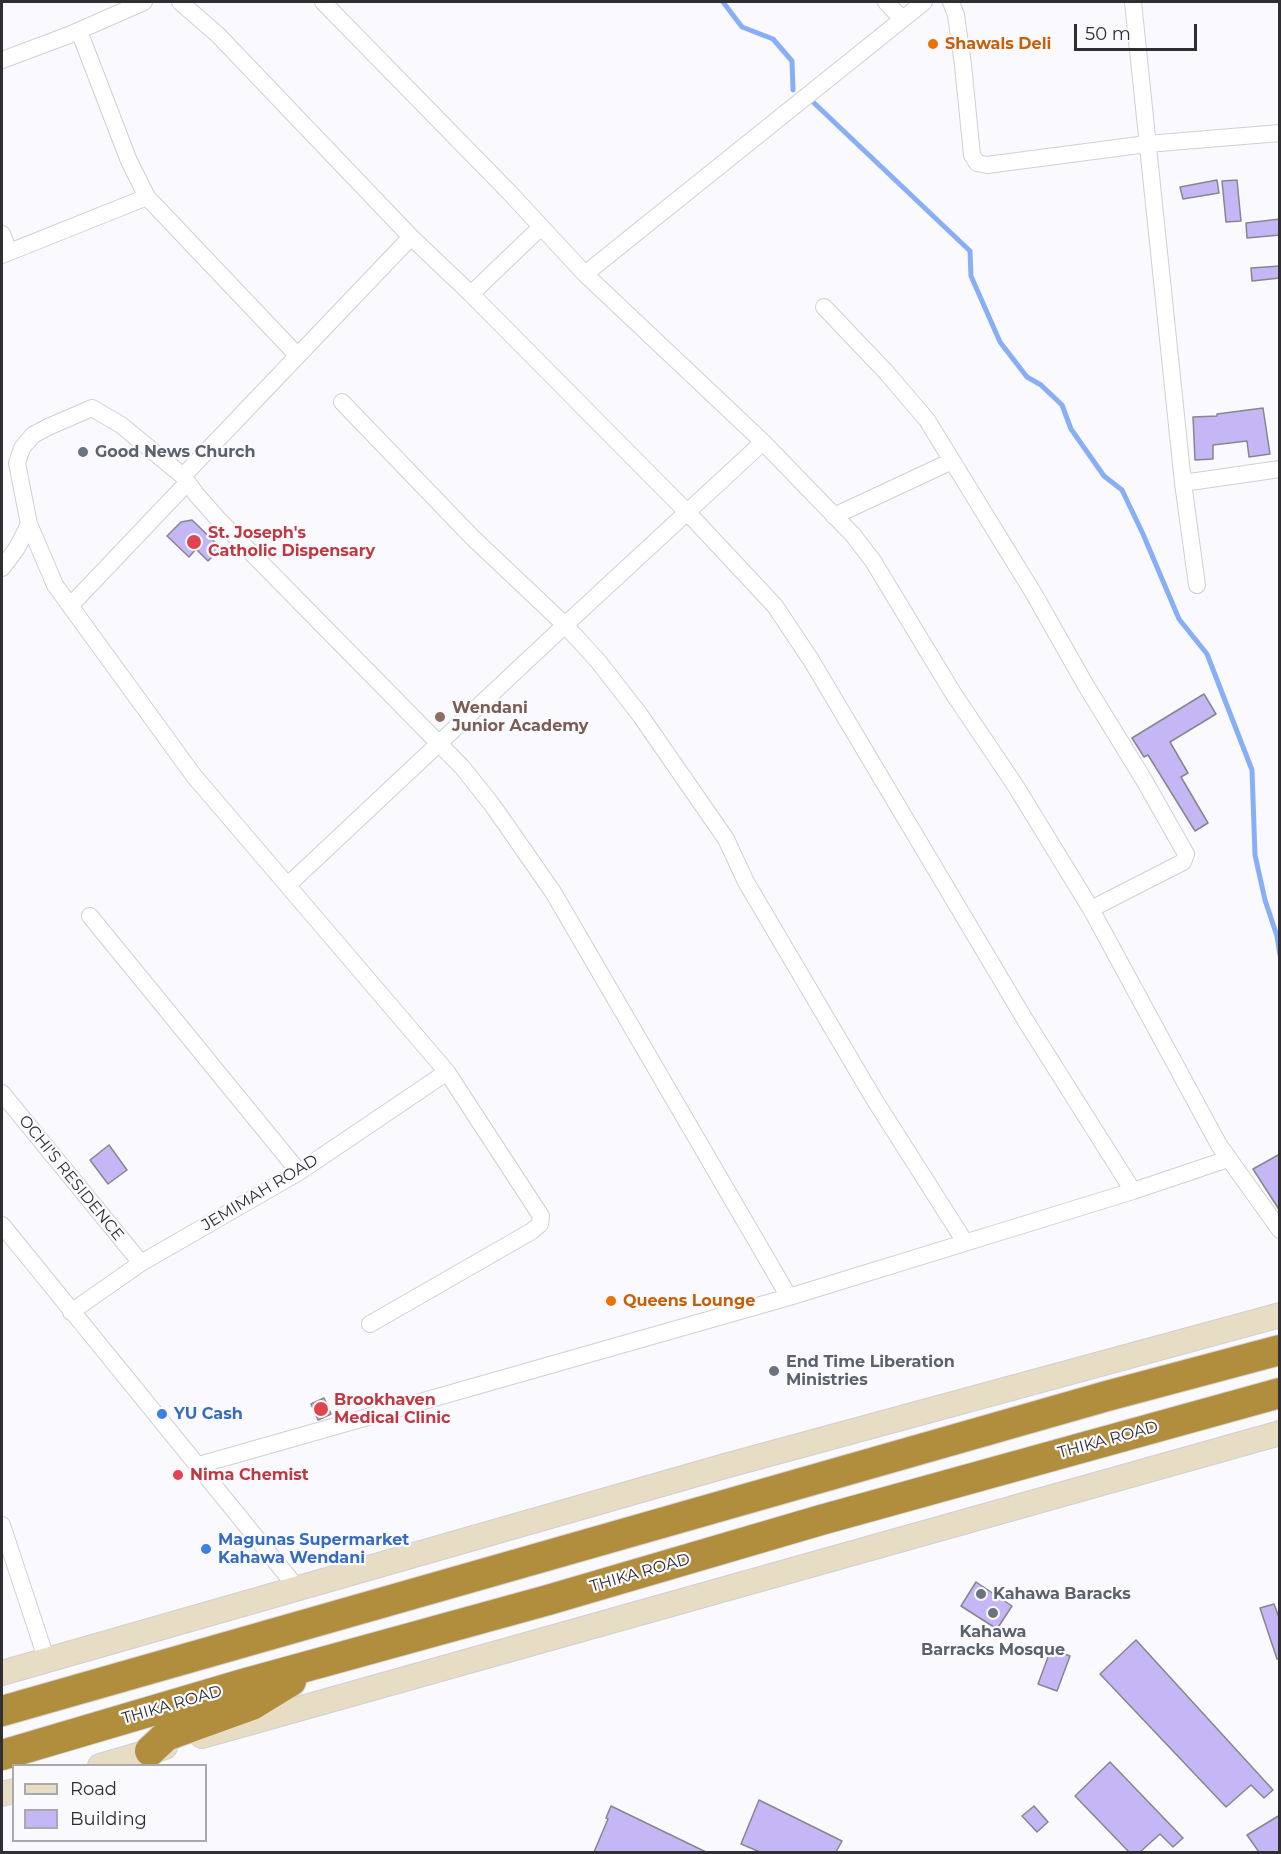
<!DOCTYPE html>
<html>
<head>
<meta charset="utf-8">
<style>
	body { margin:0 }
	#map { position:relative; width:1281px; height:1854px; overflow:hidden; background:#fafafe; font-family:Montserrat,sans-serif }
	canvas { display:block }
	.frame { position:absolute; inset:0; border:3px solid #2f2e31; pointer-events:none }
	.legend { position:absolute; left:12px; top:1764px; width:195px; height:78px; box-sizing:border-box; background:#fafafe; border:2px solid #a9a8ac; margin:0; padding:8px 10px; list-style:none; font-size:18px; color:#2f2e31 }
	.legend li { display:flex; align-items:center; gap:12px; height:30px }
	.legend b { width:30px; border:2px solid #a9a8ac }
	.scale { position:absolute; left:1074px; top:24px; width:123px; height:27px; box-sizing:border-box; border:3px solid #2f2e31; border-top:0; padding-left:8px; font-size:18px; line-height:21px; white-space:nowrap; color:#2f2e31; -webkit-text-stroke:4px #fafafe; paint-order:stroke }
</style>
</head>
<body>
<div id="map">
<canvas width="1281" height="1854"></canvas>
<div class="frame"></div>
<ul class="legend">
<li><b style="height:8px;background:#e7ddc5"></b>Road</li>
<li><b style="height:16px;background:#c5b6f5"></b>Building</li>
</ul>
<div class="scale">50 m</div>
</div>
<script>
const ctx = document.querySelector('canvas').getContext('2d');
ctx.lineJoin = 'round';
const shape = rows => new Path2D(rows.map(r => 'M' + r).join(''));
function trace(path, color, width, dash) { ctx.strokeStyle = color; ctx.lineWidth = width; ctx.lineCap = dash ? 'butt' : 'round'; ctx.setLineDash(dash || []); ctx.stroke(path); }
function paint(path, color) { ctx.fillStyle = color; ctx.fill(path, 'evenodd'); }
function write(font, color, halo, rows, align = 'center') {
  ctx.font = font + ' Montserrat,sans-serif'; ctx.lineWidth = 4.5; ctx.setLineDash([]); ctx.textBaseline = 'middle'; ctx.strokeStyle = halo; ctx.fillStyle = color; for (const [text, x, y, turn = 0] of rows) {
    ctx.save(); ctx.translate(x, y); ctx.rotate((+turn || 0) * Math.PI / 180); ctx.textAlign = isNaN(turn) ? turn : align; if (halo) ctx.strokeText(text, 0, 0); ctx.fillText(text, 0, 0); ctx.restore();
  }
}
const stream = shape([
	[723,2,742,27,773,39,792,61,793,90],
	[812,101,970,251,971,276,1000,342,1027,377,1041,385,1062,405,1071,429,1104,476,1122,490,1143,534,1179,619,1207,654,1252,770,1255,855,1265,900,1277,936,1280,955]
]);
const building = shape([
	[1217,180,1219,193,1183,199,1180,187,1217,180],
	[1237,180,1241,221,1226,222,1222,181,1237,180],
	[1280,219,1280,235,1247,238,1246,223,1280,219],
	[1280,266,1280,278,1252,281,1251,268,1280,266],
	[1263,408,1270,454,1249,457,1247,441,1213,445,1213,459,1195,460,1193,417,1217,416,1217,414,1263,408],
	[192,520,221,548,208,561,196,549,189,557,167,536,181,522,192,520],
	[1204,694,1216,714,1170,742,1188,773,1181,777,1208,823,1195,831,1148,755,1144,757,1132,738,1204,694],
	[109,1145,127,1170,108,1184,90,1160,109,1145],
	[1280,1154,1280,1211,1253,1169,1280,1154],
	[324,1398,331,1414,318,1420,311,1404,324,1398],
	[976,1582,1012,1606,997,1629,961,1606,976,1582],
	[1274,1604,1280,1620,1280,1659,1277,1659,1260,1608,1274,1604],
	[1136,1640,1273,1790,1264,1798,1251,1785,1226,1807,1100,1674,1136,1640],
	[1051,1649,1070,1656,1057,1691,1038,1684,1051,1649],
	[1110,1762,1183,1838,1173,1847,1160,1834,1140,1852,1129,1852,1075,1796,1110,1762],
	[759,1800,842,1841,836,1852,760,1852,741,1844,759,1800],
	[611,1806,706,1852,594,1852,608,1819,606,1818,611,1806],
	[1034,1806,1048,1822,1037,1832,1022,1816,1034,1806],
	[1280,1815,1280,1852,1259,1852,1247,1835,1280,1815]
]);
const street = shape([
	[180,2,218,35,411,237,471,294,688,513,775,606,811,660,1027,1023,1133,1191],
	[323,2,509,192,585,274,763,442,853,535,873,561,953,693,1015,785,1091,909,1219,1145,1280,1230],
	[886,2,902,19],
	[951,2,956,15,963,65,972,155,977,163,987,165,1147,144,1280,133],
	[1133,2,1183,483,1197,585],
	[79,31,129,161,147,197,297,355],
	[2,60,69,35,144,2],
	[2,234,9,252],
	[2,255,147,197],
	[585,274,924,2],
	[471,294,541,227],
	[824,307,886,372,927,420,1034,594,1085,684,1144,780,1186,854,1183,862,1091,909],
	[342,402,472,537,565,625,598,661,640,715,726,839,746,882,874,1099,965,1242],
	[183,476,411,237],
	[1183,483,1280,469],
	[834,516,952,461],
	[29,524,55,585,194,776,447,1072,541,1216,540,1224,532,1231,370,1324],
	[2,568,17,548,29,524,17,463,22,448,33,435,48,427,92,408,121,425,183,476,196,494,218,519,462,767,493,806,553,892,789,1297],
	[70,606,187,483],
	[288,885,565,625,763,442],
	[90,916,299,1172],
	[2,1093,141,1263],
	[2,1225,298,1589],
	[71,1312,141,1263,299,1172,447,1072],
	[199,1465,789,1297,1133,1191,1228,1159],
	[2,1525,47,1661]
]);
const secondary = shape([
	[2,1673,725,1466,1280,1315],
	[202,1736,1280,1433],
	[100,1766,165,1747],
	[2,1794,14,1791]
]);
const highway = shape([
	[2,1711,1107,1396,1280,1350],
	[150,1751,166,1736,252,1705,291,1681],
	[2,1755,243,1684,548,1600,821,1520,1280,1393]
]);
const markers = [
	[933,44,6,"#e8710a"],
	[83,452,6,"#6b7280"],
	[194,542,8,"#e0444e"],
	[440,717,6,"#8d6e63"],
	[611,1301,6,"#e8710a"],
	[774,1371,6,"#6b7280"],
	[321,1409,8,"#e0444e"],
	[162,1414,6,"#3f7fe0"],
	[178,1475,6,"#e0444e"],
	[206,1549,6,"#3f7fe0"],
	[981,1594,6,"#6b7280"],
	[993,1613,6,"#6b7280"]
];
const foodNames = [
	["Shawals Deli",945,44],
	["Queens Lounge",623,1301]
];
const worshipNames = [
	["Good News Church",95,452],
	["End Time Liberation",786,1362],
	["Ministries",786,1380],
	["Kahawa Baracks",993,1594],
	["Kahawa",993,1632,"center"],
	["Barracks Mosque",993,1650,"center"]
];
const healthNames = [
	["St. Joseph's",208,533],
	["Catholic Dispensary",208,551],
	["Brookhaven",334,1400],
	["Medical Clinic",334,1418],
	["Nima Chemist",190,1475]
];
const educationNames = [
	["Wendani",452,708],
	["Junior Academy",452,726]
];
const streetNames = [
	["OCHI'S RESIDENCE",71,1178,51],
	["JEMIMAH ROAD",260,1193,-31],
	["THIKA ROAD",1108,1440,-15],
	["THIKA ROAD",640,1573,-16],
	["THIKA ROAD",172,1705,-16]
];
const shopNames = [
	["YU Cash",174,1414],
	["Magunas Supermarket",218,1540],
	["Kahawa Wendani",218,1558]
];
trace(stream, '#88aff6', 5);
paint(building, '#c5b6f5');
trace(building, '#87868c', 1.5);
trace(street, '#d0cfd4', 18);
trace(secondary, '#d0cfd4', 26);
trace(highway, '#d5d5d6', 32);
trace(street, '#fff', 16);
trace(secondary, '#e7ddc5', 24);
trace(highway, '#b08e3e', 30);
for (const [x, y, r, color] of markers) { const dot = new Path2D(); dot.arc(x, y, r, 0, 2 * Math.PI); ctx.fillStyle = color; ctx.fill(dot); trace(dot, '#fafafe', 2); }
write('bold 16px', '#c56008', '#fafafe', foodNames, 'left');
write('bold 16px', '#5b616d', '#fafafe', worshipNames, 'left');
write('bold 16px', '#be3a42', '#fafafe', healthNames, 'left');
write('bold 16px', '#785e54', '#fafafe', educationNames, 'left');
write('16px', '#2f2e31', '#fafafe', streetNames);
write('bold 16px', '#366cbe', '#fafafe', shopNames, 'left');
</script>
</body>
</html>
